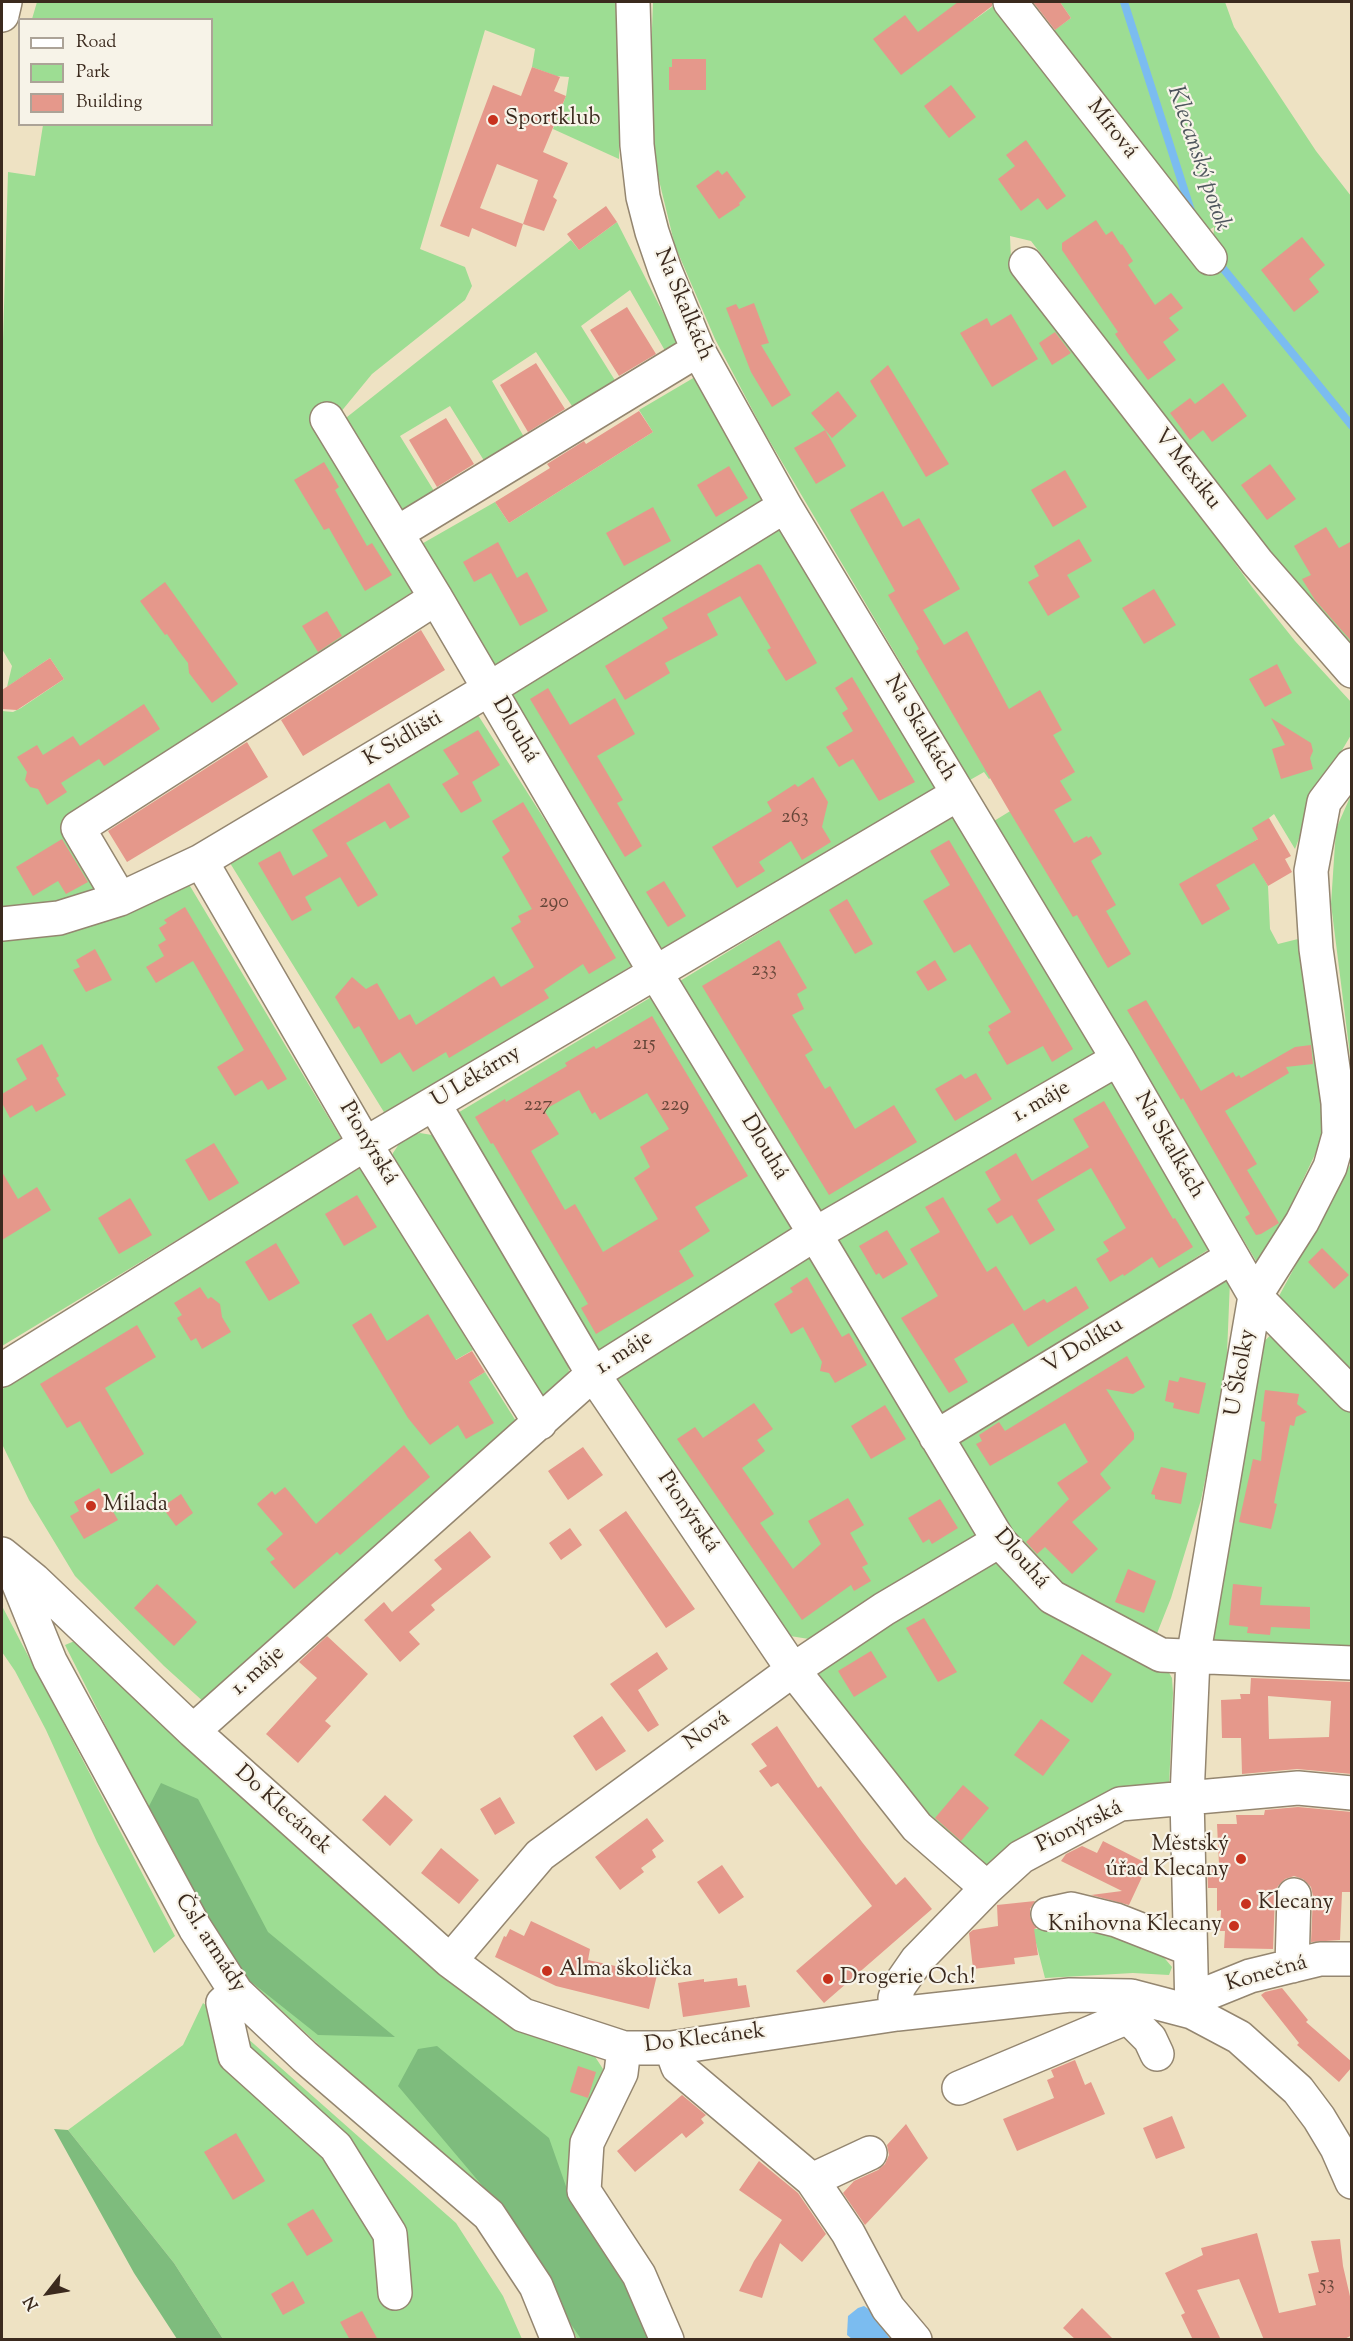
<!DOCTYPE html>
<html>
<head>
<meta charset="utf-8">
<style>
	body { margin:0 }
	#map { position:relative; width:1353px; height:2341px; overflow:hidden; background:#eee2c3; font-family:"Sorts Mill Goudy",serif }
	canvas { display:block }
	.frame { position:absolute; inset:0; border:3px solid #3b2a1e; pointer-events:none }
	.legend { position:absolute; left:18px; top:18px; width:195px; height:108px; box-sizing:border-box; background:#f7f3e8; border:2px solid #aca397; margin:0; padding:8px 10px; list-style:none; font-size:18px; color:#3b2a1e }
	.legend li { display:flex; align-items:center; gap:12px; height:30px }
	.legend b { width:30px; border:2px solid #aca397 }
	.north { position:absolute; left:18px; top:2263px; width:60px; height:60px; -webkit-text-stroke:4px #f7f3e8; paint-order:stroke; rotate:239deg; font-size:16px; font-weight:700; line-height:24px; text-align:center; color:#3b2a1e }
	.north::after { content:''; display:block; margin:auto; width:21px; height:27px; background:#3b2a1e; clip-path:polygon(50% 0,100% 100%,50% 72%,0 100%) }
</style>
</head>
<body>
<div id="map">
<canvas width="1353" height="2341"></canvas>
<div class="frame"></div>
<ul class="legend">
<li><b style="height:8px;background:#fff"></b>Road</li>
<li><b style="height:16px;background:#9ddd93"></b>Park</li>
<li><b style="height:16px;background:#e5988b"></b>Building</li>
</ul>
<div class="north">N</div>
</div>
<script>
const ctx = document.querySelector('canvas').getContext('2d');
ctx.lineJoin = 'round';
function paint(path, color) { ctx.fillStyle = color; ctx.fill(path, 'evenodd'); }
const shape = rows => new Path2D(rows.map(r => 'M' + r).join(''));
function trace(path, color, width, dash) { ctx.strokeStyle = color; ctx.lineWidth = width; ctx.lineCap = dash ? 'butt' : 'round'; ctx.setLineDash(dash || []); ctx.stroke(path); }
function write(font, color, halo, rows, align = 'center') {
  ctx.font = font + ' "Sorts Mill Goudy",serif'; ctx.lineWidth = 4.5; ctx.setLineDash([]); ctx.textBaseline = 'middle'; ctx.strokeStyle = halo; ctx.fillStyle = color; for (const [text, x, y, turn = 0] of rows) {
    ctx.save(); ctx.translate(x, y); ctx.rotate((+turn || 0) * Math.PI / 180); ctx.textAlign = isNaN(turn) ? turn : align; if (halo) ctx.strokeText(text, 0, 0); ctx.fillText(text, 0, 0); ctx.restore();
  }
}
const green = shape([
	[37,2,617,2,620,81,619,159,553,129,566,96,569,77,556,76,532,67,535,49,485,30,420,249,465,267,472,286,465,300,372,374,321,436,418,588,67,825,109,896,2,913,2,711,13,712,21,708,64,679,50,658,7,687,12,666,2,649,2,374,8,172,35,176,43,125,212,124,212,20,32,19],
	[653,2,960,2,974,20,996,4,1213,243,1214,227,1204,233,1027,2,1031,2,1053,31,1071,18,1060,2,1225,2,1234,27,1316,151,1351,196,1351,661,1274,569,1094,323,1031,241,1010,236,1011,260,1170,472,1252,587,1295,641,1351,702,1351,735,1316,794,1295,849,1274,814,1269,818,1258,839,1250,844,1259,860,1255,863,1268,886,1270,929,1278,944,1298,939,1331,1121,1268,1253,1256,1261,994,821,1074,772,1013,764,989,779,984,772,970,780,763,430,715,339,675,246,657,172,649,110],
	[617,222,684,354,671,361,630,290,581,326,621,390,578,415,536,352,492,381,528,444,488,467,450,406,400,436,439,499,397,514,342,421,571,240,579,250],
	[695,377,771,505,494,674,418,546,495,502,509,523,653,432,639,410],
	[786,525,940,788,659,954,500,693],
	[476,712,636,963,387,1117,230,863],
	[1351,795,1352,795,1351,1063,1331,904,1336,829],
	[955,813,1099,1056,820,1220,680,981],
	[187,881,342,1140,2,1346,2,935,74,928,114,919],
	[658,993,798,1230,597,1353,456,1114],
	[1110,1075,1214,1246,941,1420,835,1242],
	[420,1133,432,1135,439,1139,568,1344,569,1376,537,1403,391,1164,393,1153,401,1141,410,1136],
	[1351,1163,1351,1370,1279,1296],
	[362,1167,473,1350,440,1369,455,1390,485,1372,519,1426,206,1704,164,1666,75,1576,29,1500,2,1444,2,1390,11,1380],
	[814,1252,983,1534,809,1639,790,1636,610,1373],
	[1226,1275,1230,1281,1226,1378,1201,1500,1171,1598,1154,1641,1095,1613,1033,1564,954,1441],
	[1276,1330,1351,1407,1351,1651,1208,1645,1256,1349],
	[996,1554,1164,1664,1172,1678,1173,1693,1169,1788,991,1871,919,1808,882,1764,812,1664],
	[2,1606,175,1936,154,1953,97,1842,46,1730,15,1671,2,1652],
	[77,1640,441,1973,592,2052,603,2069,569,2163,568,2192,651,2339,577,2339,551,2280,507,2215,484,2191,321,2047,245,1977,200,1913,65,1645],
	[1062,1917,1161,1954,1172,1967,1169,1975,1133,1973,1045,1978,1036,1943,1030,1929,1049,1929],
	[203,2003,237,2029,456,2223,503,2296,522,2339,223,2339,174,2263,68,2130,183,2045]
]);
const forest = shape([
	[161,1783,198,1799,268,1932,395,2037,318,2035,245,1977,221,1945,148,1808],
	[437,2046,549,2138,568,2192,624,2281,651,2339,581,2339,570,2323,551,2280,507,2215,398,2086,418,2049],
	[54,2129,68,2130,174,2263,223,2339,177,2339,134,2273]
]);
const water = shape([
	[864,2306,870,2310,890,2339,852,2339,847,2335,848,2316,858,2308]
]);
const stream = shape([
	[1124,2,1192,214],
	[1217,261,1352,426]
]);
const building = shape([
	[958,2,992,2,992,6,901,75,873,39,905,15,918,32],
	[1033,2,1060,2,1071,18,1055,30],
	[672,59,706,59,706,90,669,90,669,67,672,67],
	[532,67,560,77,554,91,566,96,543,152,568,163,553,197,557,200,544,231,523,224,538,180,497,164,480,208,523,224,516,247,472,228,469,237,440,226,493,85,521,96],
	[951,85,976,117,949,138,924,106],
	[1026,140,1066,196,1047,210,1038,198,1021,211,998,179,1015,166,1006,155],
	[718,170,722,175,727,171,746,197,739,203,740,205,719,219,696,186],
	[606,206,617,222,579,250,567,234],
	[1096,220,1106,235,1112,231,1121,245,1122,244,1133,261,1128,265,1155,305,1171,293,1183,308,1169,318,1179,330,1163,342,1176,360,1148,380,1127,352,1115,334,1118,332,1062,250,1062,243],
	[1302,237,1325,265,1309,279,1319,292,1294,312,1261,270],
	[754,303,769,343,761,345,791,395,772,407,751,372,726,308,736,304,739,309],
	[627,307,656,354,619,376,590,330],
	[1011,314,1038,359,992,387,960,333,987,318,991,326],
	[1055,332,1071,353,1052,365,1039,343],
	[536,363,565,409,528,432,500,385],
	[888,365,949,464,926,477,870,381],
	[1223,383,1247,416,1212,442,1203,430,1190,440,1170,413,1190,398,1195,404],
	[838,391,857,416,832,438,811,413],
	[639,411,653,432,509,523,495,502,550,468,547,464,584,441,586,444],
	[446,418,474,464,437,487,409,440],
	[825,430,846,466,816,484,794,448],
	[324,462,339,487,335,490,367,546,372,543,392,575,365,591,329,528,324,530,294,480],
	[1270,464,1296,499,1267,520,1241,485],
	[729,466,748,498,716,517,697,485],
	[1065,470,1087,507,1053,527,1031,490],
	[883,491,903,527,919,518,960,589,923,610,944,645,967,631,1009,709,1040,690,1062,730,1053,735,1075,772,1060,781,1072,800,1054,810,1074,843,1087,836,1088,838,1091,836,1102,854,1091,861,1116,905,1106,911,1131,954,1108,968,1077,915,1073,917,1011,814,916,651,919,649,888,595,895,591,850,510],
	[653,507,671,541,624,566,606,533],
	[1326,527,1339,548,1352,541,1352,642,1315,600,1302,579,1311,575,1294,546],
	[1079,539,1092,561,1067,575,1080,597,1048,616,1028,582,1039,576,1034,566],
	[498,542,517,578,527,572,548,611,520,626,491,573,474,582,463,562],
	[758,564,761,565,817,663,786,681,767,650,771,648,740,596,707,614,718,635,665,663,670,673,625,700,605,666,668,628,662,618],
	[165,582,238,684,212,703,189,673,188,663,178,650,167,634,165,635,140,601],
	[1154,589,1176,625,1144,644,1122,608],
	[327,611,342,636,318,652,302,626],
	[421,630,445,670,303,756,281,720],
	[50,658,64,679,17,710,2,709,2,690],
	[1277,664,1292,693,1265,707,1249,679],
	[852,677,915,782,879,801,853,759,839,767,826,747,853,731,842,713,848,709,835,688],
	[548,688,570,725,615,698,635,734,597,756,623,800,617,803,642,846,625,857,530,699],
	[144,704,160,729,104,766,99,759,61,783,67,792,47,805,38,789,30,787,25,780,27,772,17,757,37,745,43,755,73,736,80,746],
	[1271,718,1311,743,1313,751,1310,758,1313,769,1281,779,1272,749,1285,745],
	[478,730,500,765,472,782,482,801,461,813,442,784,459,774,443,750],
	[247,742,268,777,127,862,108,831],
	[813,777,828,802,822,827,831,842,802,860,791,841,759,862,765,871,737,888,712,847,772,811,767,802,795,784,798,787],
	[389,783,410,817,390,829,385,821,346,843,378,895,358,907,340,877,305,897,312,910,292,921,258,863,280,851,293,876,328,856,312,830],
	[523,802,616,958,589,974,583,964,544,990,549,998,449,1058,446,1052,413,1072,400,1052,381,1064,359,1026,354,1029,335,997,352,977,366,989,377,983,399,1020,410,1014,416,1025,494,976,501,987,534,967,511,928,521,922,518,916,532,909,502,857,510,851,492,821],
	[1269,818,1291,856,1285,859,1292,872,1268,886,1254,863,1216,885,1230,909,1202,925,1179,884,1258,839,1252,828],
	[62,839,88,882,66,894,58,881,33,896,16,867],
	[949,840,1073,1049,1052,1062,1043,1046,1007,1065,988,1032,991,1030,988,1026,1011,1012,970,944,954,953,923,901,950,885,930,851],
	[664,881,686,916,668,927,646,892],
	[847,899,873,944,855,954,829,910],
	[185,907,287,1079,268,1090,262,1080,235,1096,217,1067,244,1050,193,961,156,983,146,967,164,956,158,945,166,940,159,928,167,923,164,920],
	[779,940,807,988,797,994,804,1009,792,1015,813,1050,805,1055,825,1089,830,1086,855,1129,894,1105,917,1142,829,1195,702,986],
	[95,949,112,980,86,992,73,970,80,967,76,960],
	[935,960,947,980,928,991,916,972],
	[1146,1000,1201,1091,1233,1072,1236,1077,1239,1075,1241,1078,1295,1047,1311,1045,1313,1064,1286,1067,1289,1073,1225,1111,1257,1164,1247,1170,1279,1223,1261,1234,1256,1235,1245,1217,1250,1214,1183,1098,1181,1100,1127,1010],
	[652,1016,748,1176,695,1207,710,1231,679,1251,694,1276,596,1334,581,1308,588,1304,493,1143,491,1144,475,1117,505,1099,506,1102,567,1066,565,1063,594,1046,596,1049],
	[579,1090,592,1114,595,1112,600,1120,647,1093,669,1129,640,1147,650,1167,634,1178,658,1219,603,1252,575,1204,565,1210,531,1151,559,1134,544,1110],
	[42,1044,59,1076,56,1078,66,1095,36,1112,32,1105,10,1118,2,1103,2,1094,27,1079,16,1059],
	[976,1073,992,1099,955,1121,935,1089,961,1074,965,1079],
	[1104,1101,1173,1219,1175,1218,1193,1247,1159,1268,1152,1257,1124,1276,1123,1274,1110,1282,1096,1259,1109,1251,1103,1242,1126,1228,1091,1168,1037,1200,1055,1230,1030,1245,1012,1215,997,1224,987,1209,1001,1200,985,1172,1016,1153,1032,1181,1089,1147,1073,1119],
	[214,1143,239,1183,209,1201,185,1160],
	[2,1172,18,1199,37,1187,51,1210,2,1240],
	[357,1195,377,1227,344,1246,325,1214],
	[943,1197,987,1272,996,1266,1024,1311,1044,1299,1047,1303,1076,1286,1089,1308,1028,1347,1013,1323,954,1359,968,1382,949,1393,901,1318,938,1296,910,1249,940,1232,925,1207],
	[130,1198,152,1235,119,1254,98,1218],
	[887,1230,908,1264,883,1279,879,1273,876,1275,859,1246],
	[276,1243,300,1283,269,1301,245,1262],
	[1322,1248,1349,1275,1334,1289,1308,1262],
	[807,1277,842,1337,849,1333,867,1365,835,1383,829,1373,820,1371,822,1362,803,1327,791,1334,774,1304,793,1292,790,1288],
	[200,1287,208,1299,211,1297,220,1304,222,1317,231,1332,202,1349,196,1338,191,1341,177,1318,182,1315,174,1303],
	[371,1313,387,1341,428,1314,456,1360,472,1351,485,1372,469,1382,494,1423,466,1439,458,1425,430,1445,408,1418,352,1325],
	[137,1325,156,1357,105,1388,144,1454,111,1474,80,1421,67,1428,40,1384],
	[1127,1356,1145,1387,1133,1394,1106,1389,1134,1433,1134,1439,1100,1474,1111,1488,1072,1522,1098,1549,1072,1574,1045,1547,1037,1554,1026,1542,1069,1499,1057,1483,1088,1462,1065,1423,990,1466,976,1444,982,1441,979,1435,999,1422,1005,1431],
	[1180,1377,1206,1383,1199,1414,1173,1408,1174,1403,1165,1401,1169,1380,1178,1382],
	[1265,1390,1299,1394,1297,1404,1307,1412,1296,1417,1294,1426,1290,1425,1274,1503,1277,1504,1271,1529,1239,1522,1253,1459,1261,1461,1265,1422,1261,1421],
	[754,1403,773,1429,757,1440,765,1451,742,1468,774,1514,760,1523,793,1569,821,1544,808,1521,848,1498,864,1525,850,1533,868,1564,862,1567,871,1581,854,1591,851,1585,802,1620,677,1439,695,1427,703,1438],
	[885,1405,906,1439,871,1459,851,1426],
	[404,1445,430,1477,340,1555,337,1552,294,1589,270,1562,275,1559,266,1549,283,1534,257,1504,272,1491,275,1495,285,1487,316,1524],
	[583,1447,603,1475,568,1500,548,1471],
	[1161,1467,1187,1473,1181,1504,1155,1499,1155,1495,1151,1494],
	[99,1488,118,1520,84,1539,70,1516,79,1511,74,1502],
	[181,1494,193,1513,176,1526,162,1507],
	[940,1499,958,1528,932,1544,929,1539,923,1543,908,1518],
	[626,1511,695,1609,666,1628,599,1530],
	[570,1528,582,1545,561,1560,549,1543],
	[470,1531,491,1557,431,1605,435,1610,409,1632,420,1644,400,1662,364,1620,384,1602,392,1612,442,1569,434,1560],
	[1128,1569,1156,1581,1144,1613,1115,1602],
	[157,1584,197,1622,174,1646,134,1608],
	[1233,1584,1262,1587,1260,1605,1310,1607,1310,1629,1271,1627,1270,1635,1247,1633,1248,1627,1229,1625],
	[924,1618,957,1672,938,1682,906,1628],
	[327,1636,368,1674,325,1721,331,1726,298,1763,266,1734,317,1678,299,1662],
	[871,1651,887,1677,854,1697,838,1671],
	[657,1652,668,1669,638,1690,659,1725,648,1732,610,1684],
	[1082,1654,1112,1674,1092,1703,1063,1683],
	[1251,1678,1352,1682,1352,1774,1297,1769,1242,1774,1241,1738,1222,1738,1221,1700,1241,1699,1240,1694,1250,1694],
	[1268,1696,1331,1701,1329,1737,1269,1739],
	[602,1716,626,1751,596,1771,573,1736],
	[1041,1719,1070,1740,1043,1776,1014,1755],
	[777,1726,818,1788,821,1786,862,1842,896,1885,905,1877,932,1909,824,2003,796,1971,872,1906,778,1783,771,1787,759,1771,767,1766,751,1744],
	[963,1785,989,1808,961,1841,935,1818],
	[385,1795,413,1820,390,1846,362,1820],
	[500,1797,515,1823,495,1835,480,1809],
	[1298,1807,1352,1812,1352,1892,1342,1892,1340,1940,1311,1942,1313,1896,1311,1887,1303,1879,1294,1876,1285,1879,1278,1886,1275,1894,1273,1949,1224,1948,1225,1931,1220,1931,1221,1910,1217,1911,1217,1888,1208,1888,1207,1864,1219,1864,1217,1824,1237,1824,1236,1815,1264,1815,1265,1810],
	[647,1818,664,1841,652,1850,656,1857,641,1868,644,1872,620,1890,595,1857],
	[1103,1841,1148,1864,1129,1905,1091,1895,1122,1891,1061,1861,1066,1854,1082,1846,1097,1853],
	[441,1848,479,1880,459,1904,421,1873],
	[722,1865,744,1897,719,1914,697,1882],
	[1035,1901,1030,1909,1030,1917,1037,1928,1034,1929,1038,1955,1014,1958,1015,1964,973,1969,969,1933,973,1930,998,1926,997,1905],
	[531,1921,590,1949,588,1960,657,1975,649,2009,556,1986,495,1957,504,1936,506,1937,510,1929,524,1936],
	[737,1978,738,1986,746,1985,750,2007,683,2017,678,1983,704,1979,704,1982],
	[1282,1988,1308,2020,1306,2022,1352,2062,1352,2067,1339,2082,1297,2045,1299,2043,1261,1995,1265,1992],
	[1075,2060,1085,2085,1091,2082,1105,2114,1017,2151,1003,2119,1054,2098,1047,2080,1054,2077,1051,2070],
	[578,2066,596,2072,588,2098,570,2092],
	[682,2095,706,2115,701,2119,704,2123,686,2138,682,2133,635,2172,617,2151],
	[1172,2116,1185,2148,1156,2159,1143,2128],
	[906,2124,928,2158,865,2225,843,2193,854,2181,878,2170,885,2164,889,2155,887,2145],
	[236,2133,265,2181,233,2200,204,2152],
	[759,2161,798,2193,826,2234,802,2262,780,2243,762,2298,739,2291,754,2261,782,2220,739,2190],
	[313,2209,333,2241,307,2256,287,2224],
	[1257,2233,1279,2313,1316,2305,1308,2274,1319,2272,1311,2241,1340,2239,1343,2266,1352,2305,1352,2335,1343,2340,1264,2340,1239,2279,1197,2290,1221,2340,1193,2340,1181,2315,1185,2313,1165,2273,1203,2255,1201,2248],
	[293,2281,305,2303,283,2315,271,2294],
	[1082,2308,1114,2340,1076,2340,1063,2328],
	[362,2311,378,2340,350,2340,340,2322]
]);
const minor = shape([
	[633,2,637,145,643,197,652,232,665,270,698,350,785,506,1118,1059,1255,1296,1352,1395],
	[1010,2,1210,258],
	[2,15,5,2],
	[1026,264,1257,562,1352,671],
	[327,419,436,598,655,972,815,1234,999,1541,1052,1597,1161,1655,1352,1663],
	[397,533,698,350],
	[201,861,365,1144,540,1423],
	[120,899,78,828,436,598],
	[2,924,59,918,120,899,201,861,489,689,785,506],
	[434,1104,593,1374,793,1670,917,1827,987,1888],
	[2,1370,365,1144,958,794],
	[936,1437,1232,1257],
	[2,1554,34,1580,193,1731,450,1961,523,2015,624,2048,671,2048,897,2014,1070,1995,1131,1996,1192,2012,1239,2037,1298,2090,1319,2118,1337,2148,1352,2182],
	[11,1565,50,1661,195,1928,236,1992,305,2057,489,2215,536,2286,558,2340],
	[193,1731,593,1374,815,1234,1118,1059],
	[1048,1914,1071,1909,1116,1920,1190,1949],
	[450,1961,540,1855,793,1670,884,1609,999,1541],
	[1292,1966,1294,1895],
	[236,1992,223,2003,235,2056,336,2147,390,2234,395,2293],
	[1192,2012,1187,1797,1193,1658,1255,1296,1302,1222,1330,1167,1339,1135,1338,1103,1316,949,1311,871,1324,802,1352,765],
	[1192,2012,1203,1995,1250,1976,1320,1959,1352,1959],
	[897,2014,895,1998,899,1986,917,1960,987,1888,1021,1857,1120,1804,1298,1788,1352,1793],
	[1128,2017,1150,2039,1157,2054],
	[624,2048,621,2073,587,2143,584,2191,639,2275,667,2340],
	[671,2048,678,2067,812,2180,848,2233,888,2308,915,2340],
	[959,2088,1128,2017,1131,1996],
	[812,2180,870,2153]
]);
const markers = [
	[493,120,6,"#c8321e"],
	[91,1506,6,"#c8321e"],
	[1241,1859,6,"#c8321e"],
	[1246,1904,6,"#c8321e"],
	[1234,1926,6,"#c8321e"],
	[547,1971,6,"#c8321e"],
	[828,1979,6,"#c8321e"]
];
const numberNames = [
	["263",795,819],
	["290",554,904],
	["233",764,972],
	["215",644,1046],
	["227",538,1107],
	["229",675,1107],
	["53",1327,2286]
];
const poiNames = [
	["Sportklub",505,120],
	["Milada",103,1506],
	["Městský",1229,1846,"right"],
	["úřad Klecany",1229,1871,"right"],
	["Klecany",1258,1904],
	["Knihovna Klecany",1222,1926,"right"],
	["Alma školička",559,1971],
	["Drogerie Och!",840,1979]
];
const streetNames = [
	["Mírová",1111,130,52],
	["Na Skalkách",682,305,67],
	["V Mexiku",1186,470,52],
	["Na Skalkách",919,729,59],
	["Dlouhá",514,731,60],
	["K Sídlišti",404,740,-31],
	["U Lékárny",477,1078,-31],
	["1. máje",1042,1103,-30],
	["Pionýrská",367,1144,59],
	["Na Skalkách",1168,1146,60],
	["Dlouhá",763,1148,59],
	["V Dolíku",1084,1347,-31],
	["1. máje",625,1354,-33],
	["U Školky",1242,1373,-80],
	["Pionýrská",687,1513,56],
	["Dlouhá",1020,1560,49],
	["1. máje",259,1672,-42],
	["Nová",708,1732,-36],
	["Do Klecánek",282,1811,42],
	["Pionýrská",1080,1828,-26],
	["Čsl. armády",209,1944,57],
	["Konečná",1267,1975,-16],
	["Do Klecánek",705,2040,-7]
];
const waterNames = [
	["Klecanský potok",1197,159,71]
];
paint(green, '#9ddd93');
paint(forest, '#7ebc7d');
paint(water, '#7bbcf0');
trace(stream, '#7bbcf0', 8);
paint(building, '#e5988b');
trace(minor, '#948670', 36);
trace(minor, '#fff', 33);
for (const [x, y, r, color] of markers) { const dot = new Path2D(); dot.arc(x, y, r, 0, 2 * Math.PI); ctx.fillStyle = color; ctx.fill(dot); trace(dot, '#f7f3e8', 2); }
write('20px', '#664639', null, numberNames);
write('22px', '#3b2a1e', '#f7f3e8', poiNames, 'left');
write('22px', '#3b2a1e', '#f7f3e8', streetNames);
write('italic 24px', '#4e565d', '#f7f3e8', waterNames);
</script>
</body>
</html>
